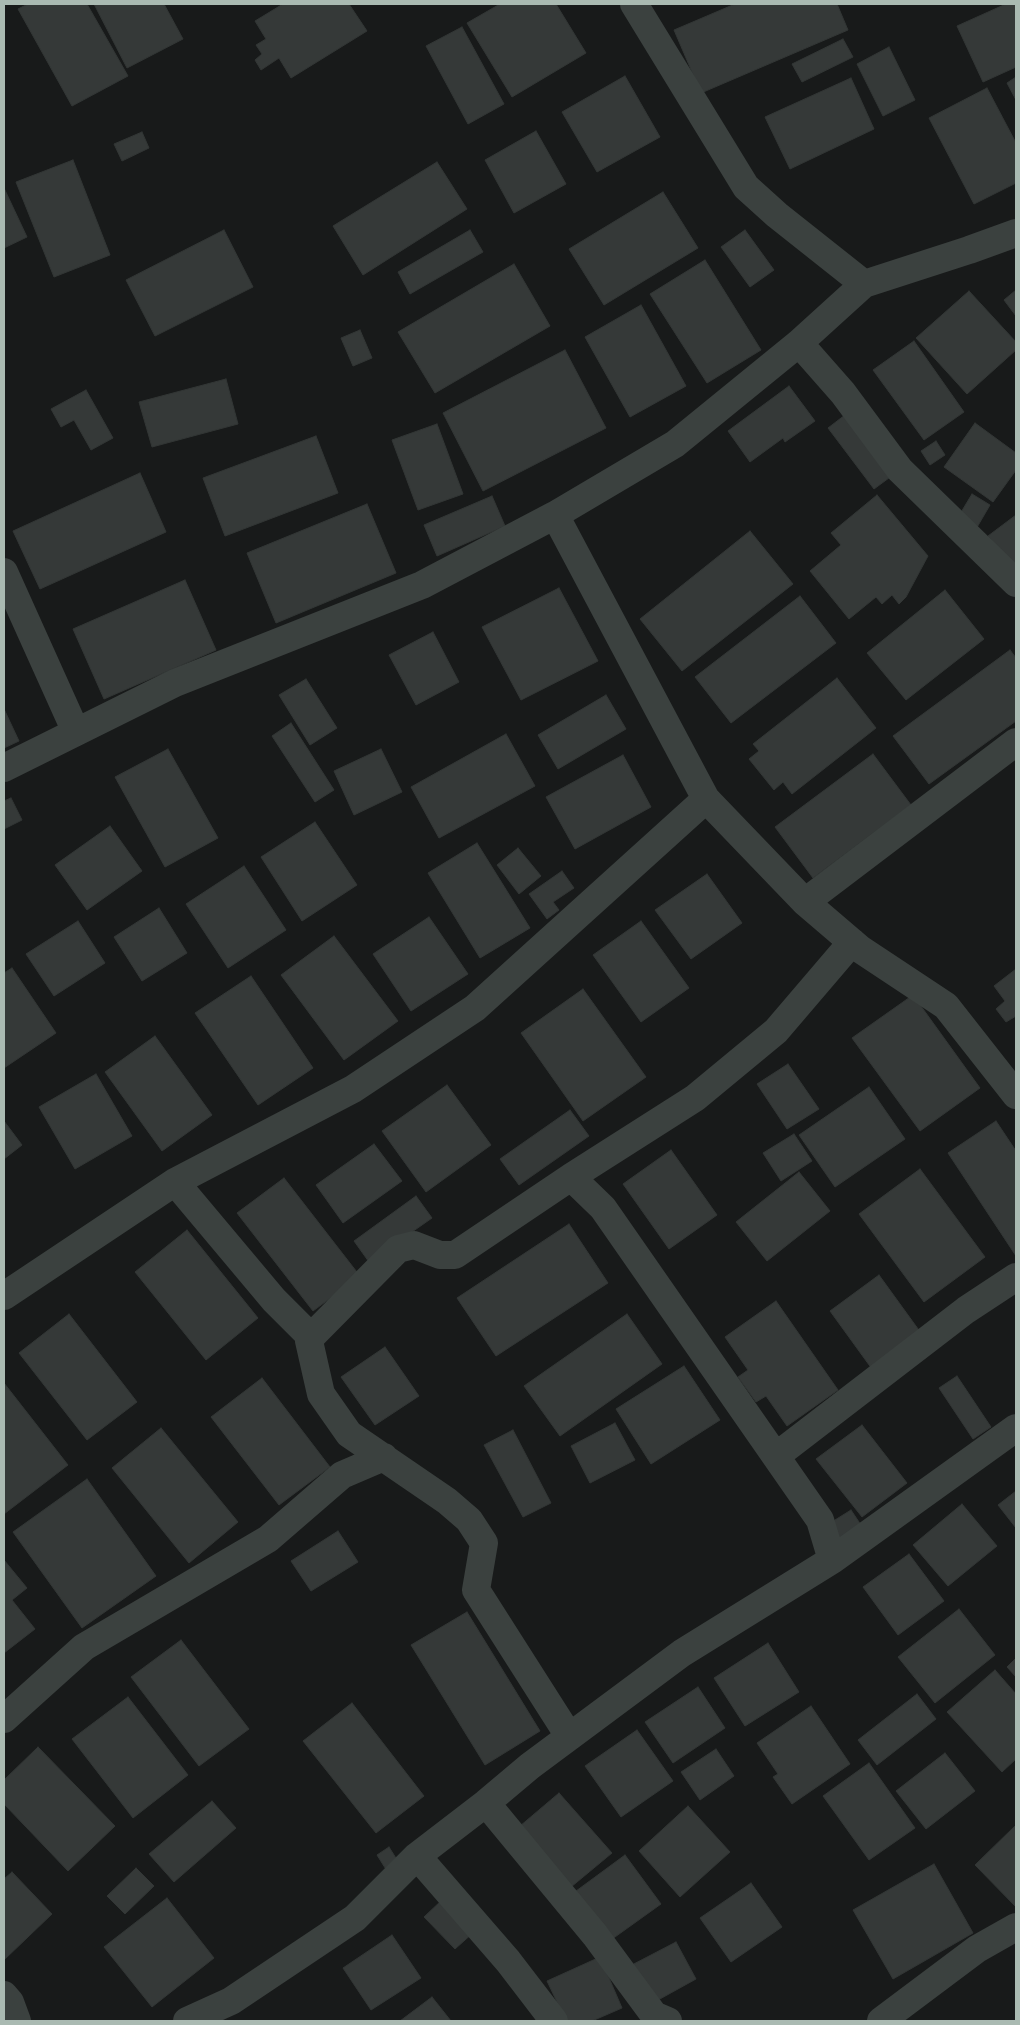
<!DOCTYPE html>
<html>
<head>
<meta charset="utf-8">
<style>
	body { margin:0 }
	#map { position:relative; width:1020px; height:2025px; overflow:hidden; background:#181a1a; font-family:"Source Sans 3",sans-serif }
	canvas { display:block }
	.frame { position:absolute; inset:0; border:5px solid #aabab2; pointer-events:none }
</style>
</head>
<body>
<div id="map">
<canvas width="1020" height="2025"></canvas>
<div class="frame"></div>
</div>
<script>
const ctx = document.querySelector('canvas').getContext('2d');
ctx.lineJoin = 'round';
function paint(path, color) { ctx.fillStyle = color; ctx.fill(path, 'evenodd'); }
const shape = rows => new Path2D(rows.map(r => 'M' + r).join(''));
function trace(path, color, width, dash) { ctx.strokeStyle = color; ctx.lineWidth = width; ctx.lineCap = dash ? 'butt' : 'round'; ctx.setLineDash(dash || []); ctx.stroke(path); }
const building = shape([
	[28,4,87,4,128,76,72,106,18,9,28,4],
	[94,4,164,4,183,39,127,68,94,4],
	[283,4,349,4,367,31,291,78,279,58,261,70,255,60,262,54,256,45,266,39,255,21,283,4],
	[500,4,556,4,586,53,512,97,467,23,500,4],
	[735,4,837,4,848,30,701,93,674,30,735,4],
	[1006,4,1016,4,1016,67,983,82,957,26,1006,4],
	[462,27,504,104,468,124,426,46,462,27],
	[843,39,853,57,802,82,792,64,843,39],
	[889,47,915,100,883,116,857,64,889,47],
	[625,76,660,137,597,172,562,112,625,76],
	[1016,77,1016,100,1007,83,1016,77],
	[851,78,874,129,790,169,765,117,851,78],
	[987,88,1016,143,1016,183,974,204,929,118,987,88],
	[536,131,566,184,514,213,485,160,536,131],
	[142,132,149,148,122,161,114,144,142,132],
	[73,160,110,255,54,277,16,182,73,160],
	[437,162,467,209,363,275,333,226,437,162],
	[4,188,27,237,4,248,4,188],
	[663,192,698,248,604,305,569,249,663,192],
	[224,230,253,287,155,336,126,280,224,230],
	[470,230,483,252,410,294,398,272,470,230],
	[745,230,774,270,750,287,721,247,745,230],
	[705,260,761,350,707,383,650,294,705,260],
	[514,264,550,326,435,393,398,332,514,264],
	[1016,290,1016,316,1004,300,1016,290],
	[969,291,1016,342,1016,350,967,394,916,338,969,291],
	[641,305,686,386,630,417,585,337,641,305],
	[360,330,372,358,353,366,341,338,360,330],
	[914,341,964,412,924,440,873,370,914,341],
	[565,350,606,428,483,491,443,413,565,350],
	[226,379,238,424,152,447,139,402,226,379],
	[789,386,815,421,785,442,783,438,750,462,728,431,789,386],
	[86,390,113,438,91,450,74,420,61,427,51,409,86,390],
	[845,415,893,475,874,489,828,428,845,415],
	[975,423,1016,453,1016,470,993,502,944,467,975,423],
	[437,424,463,494,418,510,392,440,437,424],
	[316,436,338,493,225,536,203,478,316,436],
	[936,441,945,455,930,465,921,451,936,441],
	[140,473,166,532,40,589,13,531,140,473],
	[972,494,990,505,976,529,957,519,972,494],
	[877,495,928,556,906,597,899,604,892,595,882,604,876,597,849,619,810,571,841,545,831,533,877,495],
	[492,496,505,526,437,556,424,525,492,496],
	[367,504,396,573,276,623,247,553,367,504],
	[1016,515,1016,572,988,536,1016,515],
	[750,531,793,584,682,671,640,619,750,531],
	[185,580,216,650,104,699,73,629,185,580],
	[559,588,598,661,521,700,482,627,559,588],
	[945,590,984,639,906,700,867,653,945,590],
	[800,596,836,643,731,723,695,677,800,596],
	[433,632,459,682,416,705,389,655,433,632],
	[1010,650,1016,658,1016,721,929,784,893,736,1010,650],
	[837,678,876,728,792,794,783,782,774,790,749,759,759,751,753,744,837,678],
	[306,679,337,728,310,745,279,695,306,679],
	[606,695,626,729,558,769,538,735,606,695],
	[4,709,19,741,4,748,4,709],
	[291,723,334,790,315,802,272,736,291,723],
	[506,734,535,786,439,838,411,787,506,734],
	[168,749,218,838,165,867,115,777,168,749],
	[381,749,402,792,354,815,334,771,381,749],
	[873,754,911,805,813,878,775,827,873,754],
	[623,755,651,807,575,849,546,797,623,755],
	[11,798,22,820,4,829,4,801,11,798],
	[315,822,357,885,302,921,261,857,315,822],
	[110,826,142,871,87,910,55,865,110,826],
	[477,843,530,928,480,958,428,873,477,843],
	[518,848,541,876,519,894,497,865,518,848],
	[244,866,286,930,228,968,186,904,244,866],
	[562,871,574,888,553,902,559,910,547,919,529,894,562,871],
	[707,874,742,923,691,959,655,910,707,874],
	[159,908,187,953,142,981,114,937,159,908],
	[429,917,468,974,411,1011,373,954,429,917],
	[78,921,105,963,54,996,26,954,78,921],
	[641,921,689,988,641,1022,593,955,641,921],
	[334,936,398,1021,344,1060,281,975,334,936],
	[12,968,56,1033,4,1068,4,973,12,968],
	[1016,969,1016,1016,1006,1022,996,1009,1005,1001,994,986,1016,969],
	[251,976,313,1068,258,1105,195,1013,251,976],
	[583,989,646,1077,583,1121,521,1033,583,989],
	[913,995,980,1088,920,1131,852,1038,913,995],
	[155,1036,212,1115,162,1151,105,1072,155,1036],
	[788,1064,819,1109,787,1129,757,1084,788,1064],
	[96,1074,132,1136,75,1169,39,1107,96,1074],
	[447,1085,491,1145,426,1192,382,1131,447,1085],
	[869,1087,905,1139,835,1187,799,1135,869,1087],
	[570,1110,589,1136,519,1185,500,1159,570,1110],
	[4,1121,22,1145,4,1159,4,1121],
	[996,1121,1016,1151,1016,1256,948,1153,996,1121],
	[794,1134,812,1161,781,1181,763,1153,794,1134],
	[374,1144,402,1181,343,1223,316,1185,374,1144],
	[671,1150,717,1215,669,1249,623,1184,671,1150],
	[920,1169,985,1257,924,1302,859,1214,920,1169],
	[799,1172,830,1211,767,1261,736,1222,799,1172],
	[284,1178,360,1276,313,1311,237,1213,284,1178],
	[416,1196,432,1218,369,1262,354,1241,416,1196],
	[569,1224,608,1283,496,1356,457,1298,569,1224],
	[187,1230,258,1318,206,1360,135,1272,187,1230],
	[879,1275,921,1333,872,1369,830,1311,879,1275],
	[776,1301,838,1390,787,1426,766,1396,756,1402,738,1377,748,1370,725,1337,776,1301],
	[69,1314,137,1402,87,1440,19,1353,69,1314],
	[627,1314,662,1364,560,1436,524,1386,627,1314],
	[385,1347,419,1396,375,1425,341,1377,385,1347],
	[684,1366,720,1420,651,1464,616,1409,684,1366],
	[957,1376,991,1427,973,1439,939,1388,957,1376],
	[262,1378,330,1467,279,1505,211,1417,262,1378],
	[4,1383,68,1465,4,1514,4,1383],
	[615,1423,635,1460,590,1483,571,1446,615,1423],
	[862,1425,907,1483,862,1517,816,1459,862,1425],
	[161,1428,238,1522,189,1563,112,1468,161,1428],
	[513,1430,551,1503,523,1517,484,1445,513,1430],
	[87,1479,156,1576,82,1628,13,1532,87,1479],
	[1016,1491,1016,1528,998,1505,1016,1491],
	[962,1504,997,1546,948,1586,913,1545,962,1504],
	[851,1510,863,1528,840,1543,827,1525,851,1510],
	[338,1531,358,1562,311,1591,291,1561,338,1531],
	[909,1554,944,1601,898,1635,863,1587,909,1554],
	[4,1560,27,1588,12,1600,35,1629,4,1653,4,1560],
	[959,1609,995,1655,935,1703,898,1657,959,1609],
	[467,1612,540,1731,485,1765,411,1645,467,1612],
	[181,1640,249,1729,199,1766,131,1677,181,1640],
	[768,1643,799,1692,745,1726,714,1678,768,1643],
	[1016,1658,1016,1677,1007,1667,1016,1658],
	[995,1670,1016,1694,1016,1759,1002,1772,947,1712,995,1670],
	[698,1687,725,1728,673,1763,645,1722,698,1687],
	[917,1694,936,1719,877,1765,858,1740,917,1694],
	[128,1697,188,1775,133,1818,72,1739,128,1697],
	[352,1703,424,1796,376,1833,303,1741,352,1703],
	[811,1706,850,1764,792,1804,773,1777,778,1774,757,1743,811,1706],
	[637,1730,673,1781,621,1817,585,1766,637,1730],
	[38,1747,115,1826,68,1871,4,1804,4,1780,38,1747],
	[716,1749,734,1776,700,1800,681,1772,716,1749],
	[945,1753,975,1791,926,1829,896,1791,945,1753],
	[869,1763,915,1828,869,1860,823,1796,869,1763],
	[559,1793,612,1853,565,1892,513,1832,559,1793],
	[212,1801,236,1828,174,1882,149,1854,212,1801],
	[688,1806,730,1852,680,1897,639,1851,688,1806],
	[1016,1825,1016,1907,975,1865,1016,1825],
	[389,1847,399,1863,387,1871,377,1855,389,1847],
	[625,1855,661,1904,608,1942,572,1894,625,1855],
	[934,1864,973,1933,893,1979,853,1910,934,1864],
	[136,1868,154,1886,125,1914,107,1896,136,1868],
	[12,1872,52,1914,4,1960,4,1879,12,1872],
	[751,1883,782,1927,731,1962,700,1918,751,1883],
	[167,1898,214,1958,152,2007,104,1947,167,1898],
	[443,1899,474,1932,455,1949,424,1917,443,1899],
	[392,1935,421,1978,371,2010,343,1968,392,1935],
	[676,1942,696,1979,649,2005,628,1967,676,1942],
	[600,1957,622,2008,592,2021,566,2021,547,1981,600,1957],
	[432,1997,451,2021,400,2021,432,1997]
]);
const minor = shape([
	[634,4,746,187,777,215,864,284],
	[799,343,843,393,900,470,1016,583],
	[555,515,706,799,805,902,860,949,946,1006,1016,1095],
	[4,572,76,732],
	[4,768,175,683,422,585,555,515,675,444,799,343,864,284,969,250,1016,233],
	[805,902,1016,742],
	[571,1177,603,1208,820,1520,832,1560],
	[175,1182,274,1300,311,1337,309,1341,321,1394,349,1434,447,1501,469,1520,484,1543,476,1590,569,1736],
	[4,1296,175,1182,353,1089,475,1008,706,799],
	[311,1337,398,1249,414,1245,440,1255,455,1255,571,1177,695,1098,776,1031,852,942],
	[776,1456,966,1310,1016,1277],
	[4,1719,84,1647,268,1539,342,1475,384,1457],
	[486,1803,595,1935,654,2015,668,2021],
	[417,1856,508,1961,554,2021],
	[4,1995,10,2002,17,2021],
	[187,2021,231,2001,355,1918,417,1856,486,1803,530,1766,682,1653,832,1560,1016,1428],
	[881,2021,977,1949,1016,1927]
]);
paint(building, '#353938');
trace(building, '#323635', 1);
trace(minor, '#3b413f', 28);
</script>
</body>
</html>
